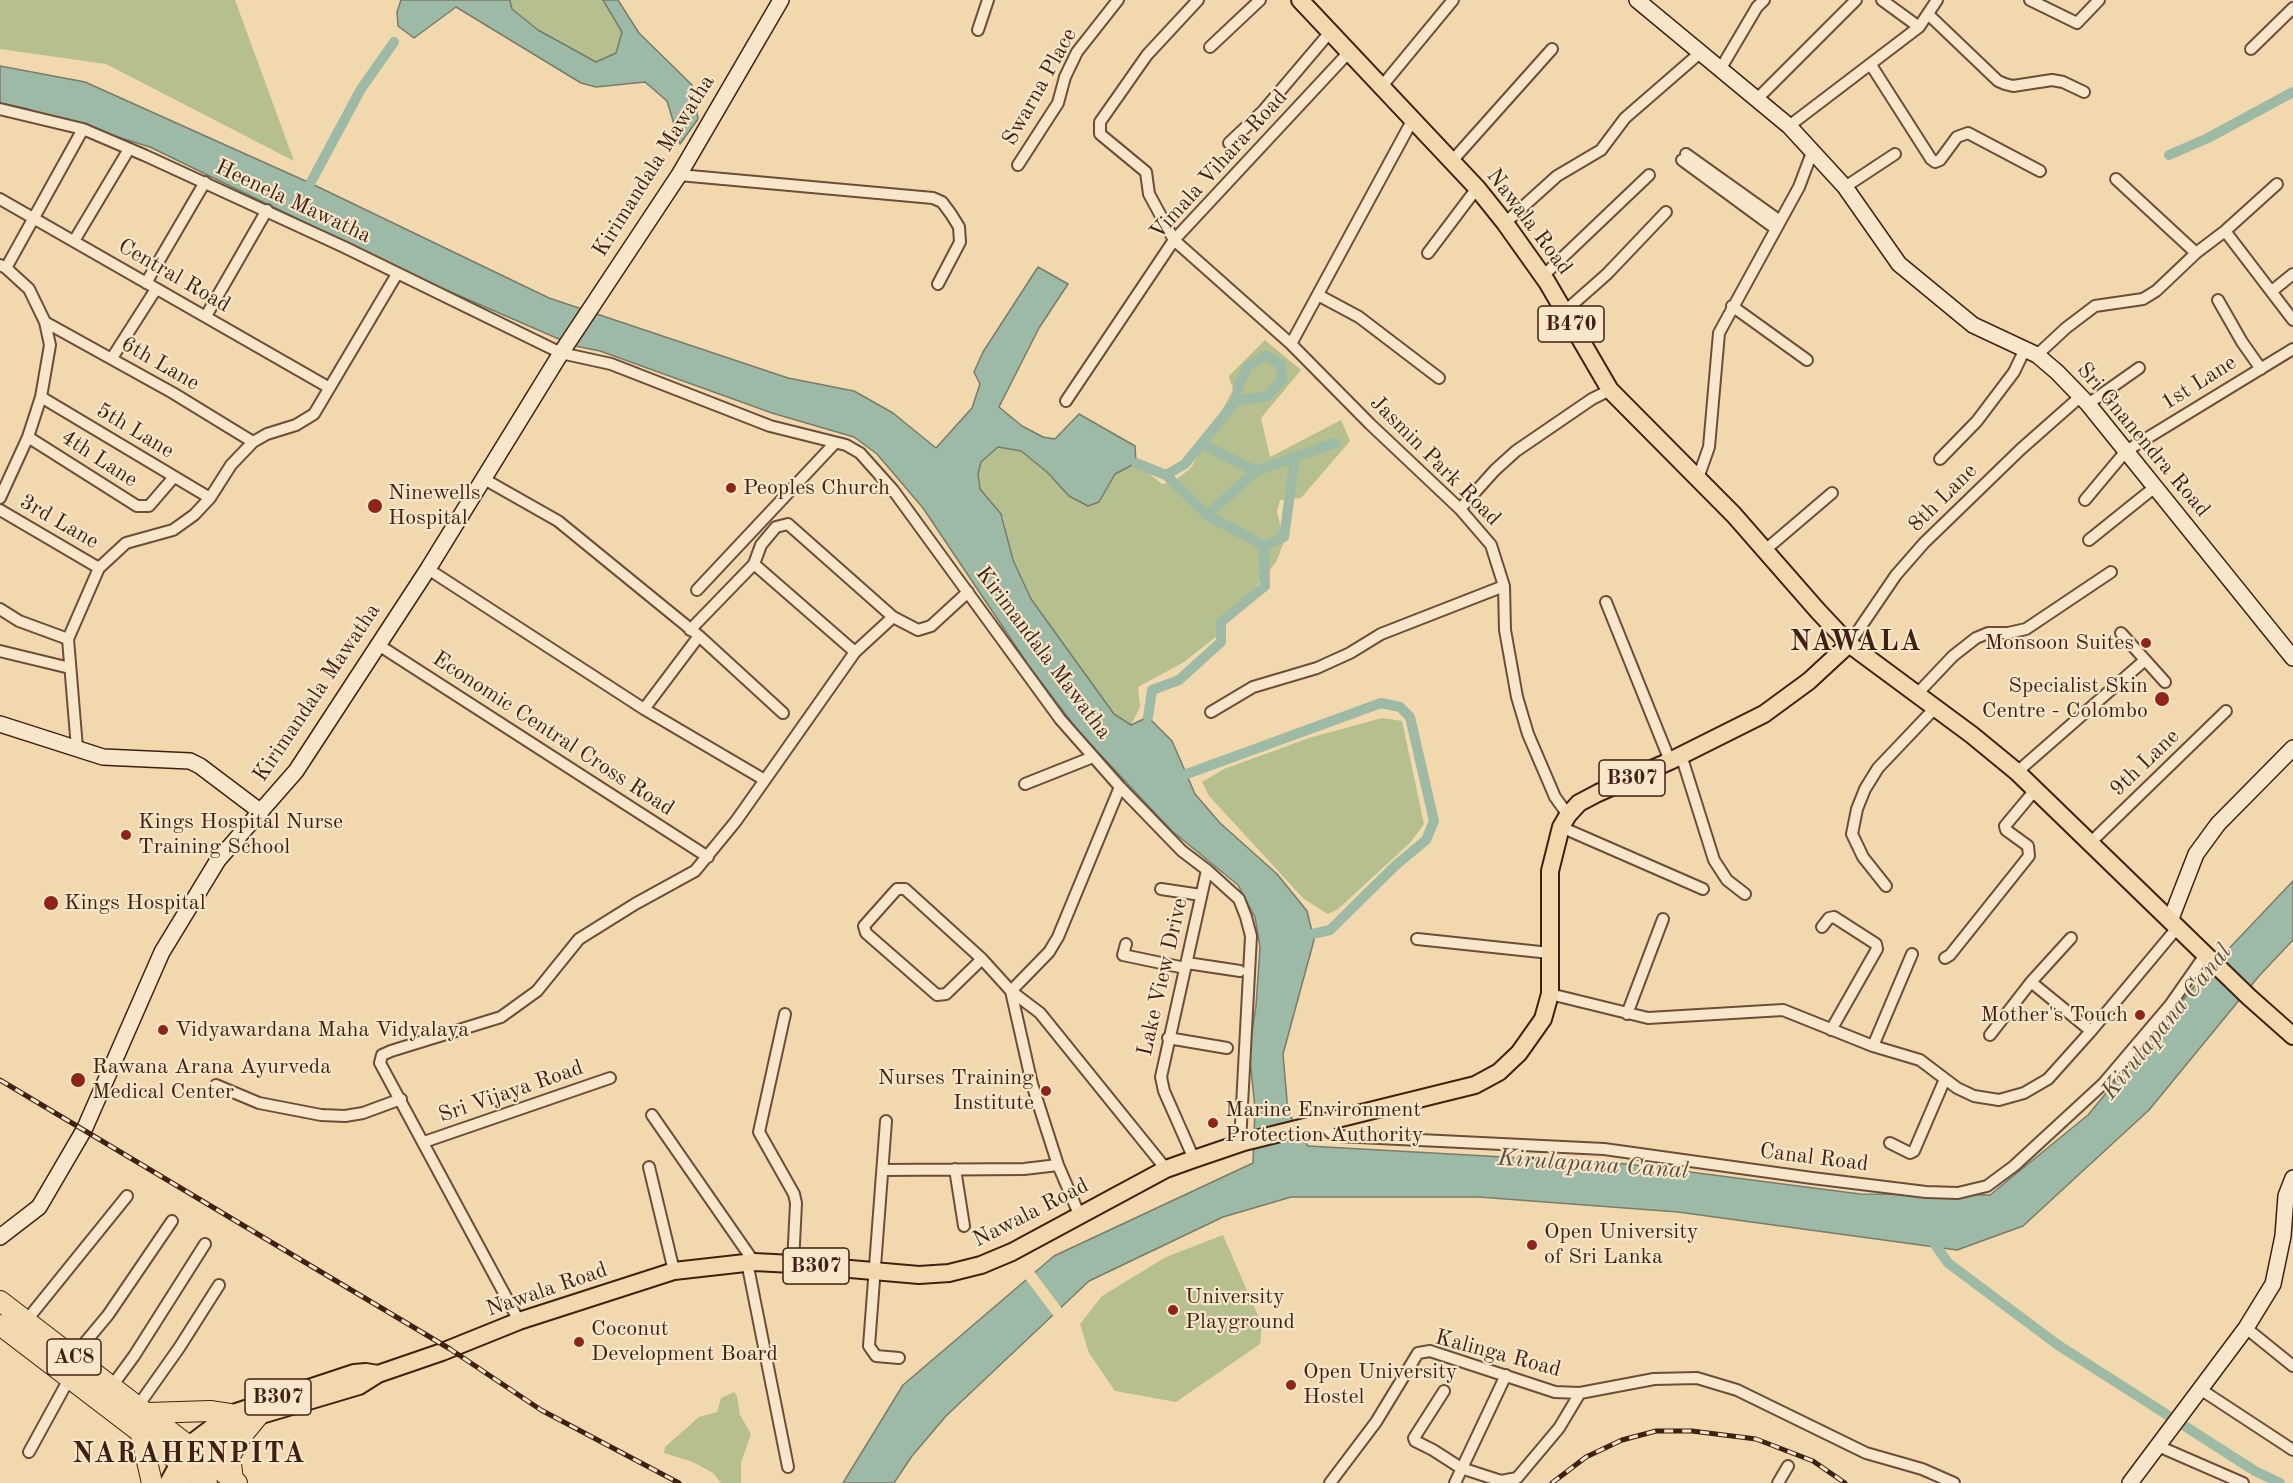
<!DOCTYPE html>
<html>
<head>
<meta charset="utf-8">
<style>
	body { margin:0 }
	canvas { display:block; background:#f2d8ad }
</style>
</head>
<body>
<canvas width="2293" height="1483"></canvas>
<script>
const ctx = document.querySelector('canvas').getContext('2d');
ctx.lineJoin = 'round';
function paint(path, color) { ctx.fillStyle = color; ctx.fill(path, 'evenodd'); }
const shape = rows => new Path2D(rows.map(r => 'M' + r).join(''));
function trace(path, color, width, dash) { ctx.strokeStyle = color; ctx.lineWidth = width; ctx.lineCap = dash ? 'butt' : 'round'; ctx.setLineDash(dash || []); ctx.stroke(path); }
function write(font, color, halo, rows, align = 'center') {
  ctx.font = font + ' "Old Standard TT",serif'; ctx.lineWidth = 4.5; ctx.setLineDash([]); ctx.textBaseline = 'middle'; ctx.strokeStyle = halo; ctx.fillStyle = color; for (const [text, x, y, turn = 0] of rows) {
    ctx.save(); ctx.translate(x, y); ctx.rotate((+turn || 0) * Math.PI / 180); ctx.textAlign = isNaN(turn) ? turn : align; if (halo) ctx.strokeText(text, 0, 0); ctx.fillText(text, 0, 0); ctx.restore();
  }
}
const green = shape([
	[0,0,235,0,294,161,106,64,0,49],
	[510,0,603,0,622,32,616,53,596,62,538,30,511,9],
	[1265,340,1301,370,1261,418,1270,457,1341,420,1350,441,1301,498,1280,500,1277,511,1284,542,1276,562,1217,636,1184,662,1138,687,1140,707,1131,725,1114,714,1031,599,1013,560,1003,517,980,490,978,474,981,462,998,447,1021,451,1047,472,1069,496,1099,502,1115,474,1136,463,1162,484,1173,482,1191,468,1233,390,1229,376],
	[1382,718,1402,721,1424,824,1410,843,1338,909,1328,914,1304,899,1209,796,1202,782,1224,769,1309,738],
	[1223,1235,1262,1325,1260,1344,1176,1402,1115,1391,1089,1353,1080,1324,1102,1296,1166,1257],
	[734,1392,737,1396,740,1415,751,1434,741,1463,741,1483,721,1483,713,1473,693,1462,664,1453,665,1447,699,1417,717,1412,721,1398]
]);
const water = shape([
	[401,0,510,0,512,9,538,30,596,62,616,53,622,32,603,0,618,0,639,33,692,85,698,119,680,144,667,101,645,82,596,87,581,83,456,7,414,38,398,26,397,12,401,0],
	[0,66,85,82,310,183,549,298,788,378,854,391,893,413,936,448,972,408,980,384,974,372,983,352,1038,267,1068,284,1039,328,999,407,1022,426,1043,437,1055,439,1079,414,1135,446,1136,463,1115,474,1099,502,1088,506,1069,496,1047,472,1021,451,998,447,981,462,978,474,980,489,1001,514,1013,560,1031,599,1114,714,1131,725,1148,717,1172,741,1195,794,1220,823,1277,874,1307,911,1314,940,1283,1054,1288,1112,1308,1146,1628,1164,1860,1194,1990,1195,2088,1115,2201,978,2293,881,2293,940,2259,976,2149,1110,2023,1226,1957,1250,1678,1212,1479,1197,1291,1197,1223,1217,1089,1281,946,1416,912,1456,894,1483,843,1483,903,1385,1054,1256,1253,1163,1255,1108,1249,1050,1256,1006,1260,947,1255,917,1238,885,1172,831,1079,732,1029,666,923,508,877,454,854,437,772,413,600,351,575,346,423,280,150,147,24,108,0,103,0,66]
]);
const pier = shape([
	[1033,1270,1063,1310,1055,1318,1024,1277]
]);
const canal = shape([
	[2169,155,2208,138,2293,92],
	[304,195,361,89,394,42],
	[1202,444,1256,471],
	[1136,463,1166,475,1185,464,1236,401,1239,384,1248,366,1266,355,1281,365,1282,380,1267,396,1236,401],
	[1207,515,1256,471,1335,443],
	[1264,546,1284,537,1295,458],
	[1148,717,1152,690,1179,680,1221,642,1221,622,1265,586,1264,546,1207,515,1166,475],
	[1173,779,1381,703,1400,707,1410,717,1434,821,1426,840,1396,865,1330,930,1299,937],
	[1929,1236,1948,1263,2058,1345,2255,1471,2280,1483]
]);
const street = shape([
	[1198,0,1147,55,1100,122,1100,134,1146,172,1149,194,1174,240,1291,344,1370,424,1460,509,1491,545,1504,586,1505,630,1517,697,1528,734,1555,797,1568,815],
	[1882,0,1919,27],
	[2030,0,2077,23,2099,0],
	[1929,15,1998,81,2005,84,2013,86,2052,80,2063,82,2084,92],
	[978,30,988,0],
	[1210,47,1260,0],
	[2251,49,2293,8],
	[1871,65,1931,159,1935,162,1940,160,1957,137,1968,133,2040,171],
	[1721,68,1757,7,1764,0],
	[1382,86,1453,0],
	[1758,98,1856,0],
	[0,109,83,129,144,155,344,247,561,353,611,364,770,426,846,445,860,453,893,490,1060,719,1120,787,1058,937,1049,952,1011,991,1032,1084,1058,1165,1079,1214],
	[1789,126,1919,27,1937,0],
	[1229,143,1263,111,1331,31],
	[1686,154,1780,221],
	[1682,160,1776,229],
	[1452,161,1552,49],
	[1018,165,1058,103,1065,77,1077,52,1118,0],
	[679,175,933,198,942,202,951,214,959,227,960,242,938,284],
	[2116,179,2196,253],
	[1845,187,1895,154],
	[0,199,328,387],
	[1505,223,1557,176,1601,150,1625,118,1701,52],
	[2225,231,2293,320],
	[74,241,129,149],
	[1428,253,1477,188],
	[0,265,6,268,29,289,45,322,50,345,41,397,28,437,0,498],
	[6,268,83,129],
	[1543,276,1649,175],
	[146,283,205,182],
	[2272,291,2293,274],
	[1318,295,1359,317,1439,378],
	[2218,300,2242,342,2261,369],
	[1732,306,1807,360],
	[1564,312,1607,274,1666,212],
	[206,316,267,210],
	[45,322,173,393,253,442],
	[1291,344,1413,119],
	[2037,355,2066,328,2095,306,2143,299,2156,291,2196,253,2225,231,2277,184],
	[112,358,156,289],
	[41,397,210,498],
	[1066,401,1174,240,1350,51],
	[2088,404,2139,368],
	[28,437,137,506,149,506,174,477],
	[1940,459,1977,421,2014,372,2025,349],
	[1698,478,1709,447,1719,333,1799,187,1813,150],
	[484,479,558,521,699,636,783,713],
	[2085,500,2126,451,2293,349],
	[1460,509,1495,470,1516,451,1592,399,1610,390],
	[0,510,99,568],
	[2089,540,2155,487],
	[1764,551,1832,493],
	[428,569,644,709,763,779],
	[697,590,835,443],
	[1606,602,1670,761],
	[0,609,19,621,68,639],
	[893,617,918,630,931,626,968,592],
	[690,630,754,564],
	[2121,633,2165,682],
	[377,644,708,857],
	[1849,644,1896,575,1924,543,2021,449,2081,396],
	[0,651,70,668],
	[1917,694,1953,656,1976,638,1988,633,2008,633,2026,629,2111,572],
	[644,709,699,636],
	[1211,712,1253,687,1317,668,1350,653,1381,634,1504,586],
	[77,748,68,639,99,568,126,543,173,530,194,515,210,498,231,465,253,442,267,434,296,425,314,414,397,274],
	[1681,755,1714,860,1727,880,1745,894],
	[2017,772,2145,660],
	[1025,784,1093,757],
	[1120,787,1182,851,1207,870,1239,899,1246,917,1251,936,1240,1143],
	[1561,827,1703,889],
	[2091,842,2226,711],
	[1886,886,1863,857,1852,834,1857,809,1865,789,1878,768,1935,708],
	[1161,889,1201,895],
	[1822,927,1829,918,1834,917,1876,944,1877,949,1831,1030],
	[1417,939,1550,953],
	[1126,944,1123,955,1185,968],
	[1945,958,1950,955,2029,856,2028,846,2006,830,2005,826,2035,790],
	[982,959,946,994,937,995,866,933,864,926,897,889,905,889,982,959,1011,991,1040,1013,1166,1169],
	[1187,963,1240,971],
	[2031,982,2091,1031],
	[1550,994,1648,1018,1783,1010,1873,1046,1920,1060,1957,1088,1974,1096,1999,1100,2024,1093,2048,1079,2091,1031,2177,928],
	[785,1014,759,1132,794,1194,796,1203,793,1264],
	[1627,1014,1663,919],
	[1990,1035,2031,982,2071,938],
	[1168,1038,1227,1048],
	[1873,1046,1912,954],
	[216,1085,259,1103,321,1115,345,1116,363,1113,401,1099],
	[652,1115,754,1262],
	[886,1121,869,1346,876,1356,899,1358],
	[1322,1123,1331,1133,1338,1136,1604,1149,1812,1178,1926,1192,1958,1193,1987,1186,2014,1166,2103,1084,2170,1005,2205,955],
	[424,1142,610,1078],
	[1890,1143,1910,1153,1914,1151,1945,1079],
	[1194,1159,1164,1091,1161,1077,1207,870],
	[649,1167,674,1271],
	[955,1169,964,1226],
	[884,1170,1024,1169,1058,1165],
	[747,1262,788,1467],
	[26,1321,127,1196],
	[519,1321,380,1063,382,1055,391,1051,501,1017,537,991,579,939,635,904,695,871,736,821,855,652,754,564,761,545,776,527,788,524,893,617,855,652],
	[2246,1328,2293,1366],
	[73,1357,108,1315,172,1221],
	[112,1386,134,1356,205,1244],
	[2200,1389,2293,1450],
	[1444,1391,1414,1438,1415,1441,1433,1450,1461,1468,1501,1481,1517,1478,1559,1428,1580,1393],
	[138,1406,179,1348,219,1285],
	[2158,1446,2243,1483],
	[29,1452,69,1379],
	[1330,1483,1376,1422,1418,1353,1430,1351,1555,1392,1580,1393,1654,1379,1697,1378,1737,1390,1866,1453,1922,1469,1954,1483],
	[1455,1483,1506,1375],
	[1778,1483,1788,1466]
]);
const secondary = shape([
	[1637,0,1789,126,1845,187,1899,264,1973,325,2037,355,2057,372,2088,404,2293,658],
	[0,724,103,757,190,761,200,766,261,812],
	[2170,921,2196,854,2218,824,2293,748],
	[0,1237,39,1207,84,1130,162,952,218,860,296,771,428,569,561,353,679,175,781,0],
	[2130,1483,2246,1328,2273,1284,2283,1236,2286,1196,2293,1178]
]);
const primary = shape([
	[1300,0,1477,188,1505,223,1547,282,1610,390,1734,515,1818,611,1849,644,1972,735,2017,772,2249,997,2293,1036],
	[168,1483,189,1445,230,1414,354,1373,366,1372,378,1374],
	[181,1483,198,1452,235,1426,258,1416,359,1386,378,1374,442,1352,519,1321,674,1271,754,1262,793,1264,919,1275,949,1273,981,1265,1012,1252,1166,1169,1194,1159,1244,1142,1475,1085,1499,1072,1519,1053,1543,1019,1550,994,1550,871,1561,827,1568,815,1579,803,1598,793,1670,761,1764,714,1809,681,1849,644]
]);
const highway = shape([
	[0,1301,237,1483],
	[0,1325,207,1483],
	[148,1413,210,1411,230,1414],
	[140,1431,152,1483],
	[233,1480,230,1456,240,1438,258,1416]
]);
const rail = shape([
	[0,1080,450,1349,541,1410,679,1483],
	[1552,1483,1586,1457,1622,1440,1656,1431,1692,1431,1756,1439,1813,1461,1845,1483]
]);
const markers = [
	[731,488,6,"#8f2418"],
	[375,506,8,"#8f2418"],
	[2146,643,6,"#8f2418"],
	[2162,699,8,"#8f2418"],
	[126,835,6,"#8f2418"],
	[51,903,8,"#8f2418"],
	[2140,1015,6,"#8f2418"],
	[163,1030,6,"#8f2418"],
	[78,1080,8,"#8f2418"],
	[1046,1091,6,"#8f2418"],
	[1213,1123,6,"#8f2418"],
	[1532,1245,6,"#8f2418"],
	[1173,1310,6,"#8f2418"],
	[579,1342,6,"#8f2418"],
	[1291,1385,6,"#8f2418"]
];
const shields = [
	[1571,324,66],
	[1632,778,66],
	[816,1266,66],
	[74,1357,54],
	[278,1397,66]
];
const shieldNames = [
	["B470",1571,324],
	["B307",1632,778],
	["B307",816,1266],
	["AC8",74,1357],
	["B307",278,1397]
];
const streetNames = [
	["Swarna Place",1040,87,-61],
	["Vimala Vihara Road",1219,165,-48],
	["Kirimandala Mawatha",654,166,-58],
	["Heenela Mawatha",293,202,25],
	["Nawala Road",1529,222,53],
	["Central Road",174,276,30],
	["6th Lane",160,364,30],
	["1st Lane",2199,383,-32],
	["5th Lane",135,431,31],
	["Sri Gnanendra Road",2143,440,50],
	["4th Lane",99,459,33],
	["Jasmin Park Road",1435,461,45],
	["8th Lane",1943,498,-45],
	["3rd Lane",59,522,30],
	["Kirimandala Mawatha",1043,653,53],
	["Kirimandala Mawatha",317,693,-56],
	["Economic Central Cross Road",553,734,33],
	["9th Lane",2145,763,-44],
	["Lake View Drive",1163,977,-77],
	["Sri Vijaya Road",511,1092,-19],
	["Canal Road",1814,1158,7],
	["Nawala Road",1031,1213,-27],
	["Nawala Road",547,1290,-19],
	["Kalinga Road",1498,1354,15]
];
const poiNames = [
	["Peoples Church",743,488],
	["Ninewells",388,493],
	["Hospital",388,518],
	["Monsoon Suites",2134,643,"right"],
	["Specialist Skin",2148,686,"right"],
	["Centre - Colombo",2148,711,"right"],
	["Kings Hospital Nurse",138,822],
	["Training School",138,847],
	["Kings Hospital",64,903],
	["Mother's Touch",2128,1015,"right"],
	["Vidyawardana Maha Vidyalaya",175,1030],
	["Rawana Arana Ayurveda",92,1067],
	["Medical Center",92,1092],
	["Nurses Training",1034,1078,"right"],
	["Institute",1034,1103,"right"],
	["Marine Environment",1225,1110],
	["Protection Authority",1225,1135],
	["Open University",1544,1232],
	["of Sri Lanka",1544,1257],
	["University",1185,1297],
	["Playground",1185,1322],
	["Coconut",591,1329],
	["Development Board",591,1354],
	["Open University",1303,1372],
	["Hostel",1303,1397]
];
const waterNames = [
	["Kirulapana Canal",2167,1022,-51],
	["Kirulapana Canal",1593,1165,4]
];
const districtNames = [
	["NAWALA",1856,643],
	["NARAHENPITA",189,1455]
];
paint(green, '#b5c08e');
paint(water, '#9cbaa6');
trace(water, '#787c6a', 1.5);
paint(pier, '#f2d8ad');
trace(canal, '#9cbaa6', 10);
trace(street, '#6d4d38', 14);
trace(secondary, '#411f11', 18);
trace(primary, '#411f11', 20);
trace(highway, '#411f11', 22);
trace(street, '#f7e6ca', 10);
trace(secondary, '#f7e6ca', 15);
trace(primary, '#f2d8ad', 16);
trace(highway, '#f2d8ad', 20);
trace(rail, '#411f11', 5);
trace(rail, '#f7e6ca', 3, [9]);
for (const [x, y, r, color] of markers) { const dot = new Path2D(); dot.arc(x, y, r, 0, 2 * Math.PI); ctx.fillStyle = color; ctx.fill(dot); trace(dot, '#f7e6ca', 2); }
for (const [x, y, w] of shields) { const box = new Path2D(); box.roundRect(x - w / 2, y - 18, w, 36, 4.5); ctx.fillStyle = '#f7e6ca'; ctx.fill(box); trace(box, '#411f11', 1.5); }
write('bold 21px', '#411f11', null, shieldNames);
write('22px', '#411f11', '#f7e6ca', streetNames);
write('22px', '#411f11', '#f7e6ca', poiNames, 'left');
write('italic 24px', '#5c4e3e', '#f7e6ca', waterNames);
ctx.letterSpacing = '1.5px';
write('bold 28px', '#411f11', '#f7e6ca', districtNames);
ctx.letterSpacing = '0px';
</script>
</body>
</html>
